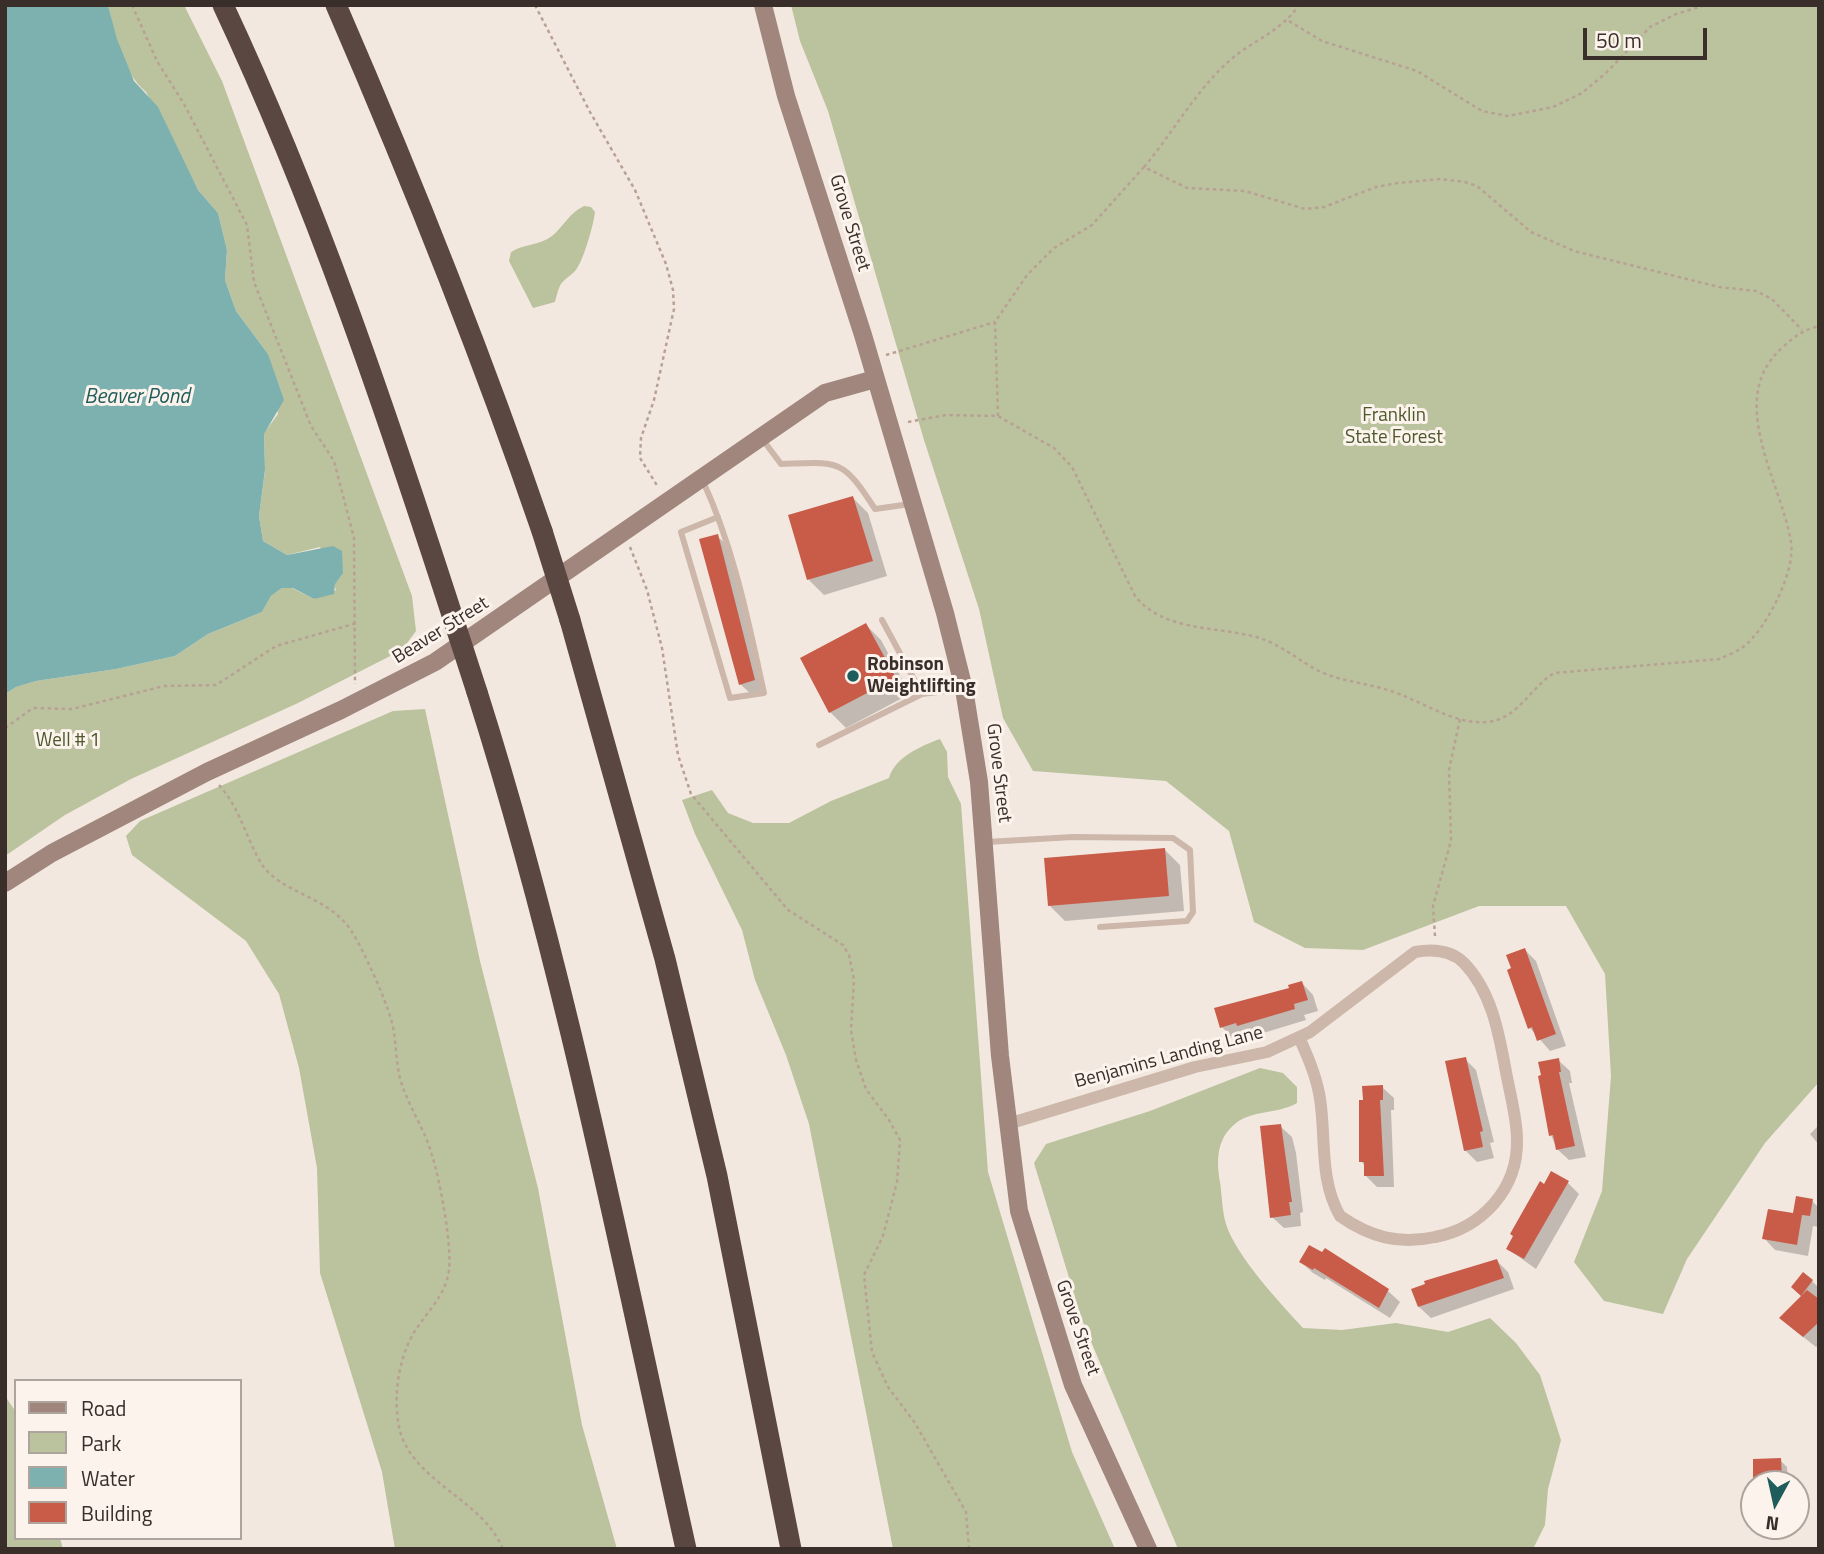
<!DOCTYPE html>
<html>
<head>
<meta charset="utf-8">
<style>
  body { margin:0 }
  #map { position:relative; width:1824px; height:1554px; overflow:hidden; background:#f3e8df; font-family:"Titillium Web",sans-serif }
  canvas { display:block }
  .frame { position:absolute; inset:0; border:7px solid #3a2e2a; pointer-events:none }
  .legend { position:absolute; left:14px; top:1379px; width:228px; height:161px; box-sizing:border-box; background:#fbf3ec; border:2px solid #aea49e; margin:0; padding:9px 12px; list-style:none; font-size:21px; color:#3a2e2a }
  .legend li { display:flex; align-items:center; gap:14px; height:35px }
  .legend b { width:35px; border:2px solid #aea49e }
  .north { position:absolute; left:1740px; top:1470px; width:70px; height:70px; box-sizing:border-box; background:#fbf3ec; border:2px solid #aea49e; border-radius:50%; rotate:188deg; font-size:19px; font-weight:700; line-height:28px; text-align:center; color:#3a2e2a }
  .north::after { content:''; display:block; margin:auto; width:24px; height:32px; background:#1e5d5b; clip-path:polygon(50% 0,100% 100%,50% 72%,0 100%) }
  .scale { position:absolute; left:1583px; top:28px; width:124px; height:32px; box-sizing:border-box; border:4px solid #3a2e2a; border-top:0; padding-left:9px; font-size:21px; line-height:24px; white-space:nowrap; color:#3a2e2a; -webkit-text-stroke:5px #fbf3ec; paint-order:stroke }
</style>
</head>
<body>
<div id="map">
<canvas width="1824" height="1554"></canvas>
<div class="frame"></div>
<ul class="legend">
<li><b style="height:9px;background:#a0867c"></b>Road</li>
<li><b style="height:19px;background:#bac39e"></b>Park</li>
<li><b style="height:19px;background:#7db1af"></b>Water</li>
<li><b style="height:19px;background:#c85c49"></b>Building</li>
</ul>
<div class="north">N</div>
<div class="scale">50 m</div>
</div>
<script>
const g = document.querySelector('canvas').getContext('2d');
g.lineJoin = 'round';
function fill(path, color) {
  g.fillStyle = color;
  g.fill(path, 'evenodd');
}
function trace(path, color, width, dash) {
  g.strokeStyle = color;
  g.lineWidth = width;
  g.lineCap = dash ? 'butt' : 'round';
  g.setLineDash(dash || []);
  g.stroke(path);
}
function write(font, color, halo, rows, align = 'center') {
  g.font = font + ' "Titillium Web",sans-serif';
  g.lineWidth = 6;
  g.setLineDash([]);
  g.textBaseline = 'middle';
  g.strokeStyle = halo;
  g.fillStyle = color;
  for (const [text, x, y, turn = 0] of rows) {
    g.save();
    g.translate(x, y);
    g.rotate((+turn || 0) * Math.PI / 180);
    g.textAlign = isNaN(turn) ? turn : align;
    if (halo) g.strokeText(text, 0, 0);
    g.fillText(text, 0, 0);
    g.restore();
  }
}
fill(new Path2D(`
  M108,5H184L222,81L412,596L416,631L402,650L298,703L131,779L65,815L5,856V694L16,687L36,681L116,669L175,656L208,634L262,612L271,596L282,588H292L314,599L336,590L320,547L287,555L263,541L259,516L265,471L264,433L278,414L268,354L236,311L225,280L227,250L218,213L198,190L146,92C122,72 116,35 108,5Z
  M791,5H1819V1082L1765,1143L1687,1259L1663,1314L1604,1301L1574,1262L1602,1191L1611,1076L1605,974L1566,906H1479L1363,950L1305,948L1254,922L1229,831L1166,781L1033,771L1003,718L979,609L924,440L828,111L800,41Z
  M584,206L591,207L595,212C594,223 583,263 575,271C560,285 561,279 555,302L533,308L509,261L511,252C523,244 539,246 552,236C564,226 569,213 584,206Z
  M425,709L480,961L538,1188L582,1425L617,1549H395L382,1472L320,1273L317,1168L299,1068L279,994L246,941L132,855L126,836L140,821L393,711Z
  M940,739L947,752L948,777L961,804L988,1172L1072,1452L1115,1549H893L809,1124L786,1055L755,980L742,930L695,834L682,800L712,790L728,813L753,823H789L831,801L889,778C895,757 921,746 940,739Z
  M1260,1068L1283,1073L1297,1087V1103C1278,1114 1253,1110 1236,1123C1217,1138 1216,1159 1220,1182C1222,1195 1222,1211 1226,1224C1236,1256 1280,1303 1303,1328L1342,1330L1396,1323L1448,1332L1490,1318L1516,1343L1540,1375L1561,1440L1548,1489L1545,1525L1533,1549H1178L1082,1320L1034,1163L1046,1144L1150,1111Z
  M5,1396L16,1412V1538H60L63,1549H5Z`), '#bac39e');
fill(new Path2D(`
  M5,5H108L117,39L134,81L158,107L198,190L218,213L227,250L225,280L236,311L268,354L284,400L264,434L265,470L259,516L263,541L287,555L333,546L342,551L343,573L335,584L334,594L314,599L293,588H282L271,596L262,612L208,634L175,656L116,669L36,681L16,687L5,694Z`), '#7db1af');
fill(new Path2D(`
  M853,498L868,513L887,576L824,595L809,580Z
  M717,536L729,547L766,691L752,695L740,684Z
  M866,625L881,640L910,694L846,728L830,712L802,658Z
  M1165,850L1180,865L1184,911L1065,921L1049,905Z
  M1525,950L1536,961L1566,1046L1550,1051L1530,1028Z
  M1302,983L1313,995L1318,1011L1304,1015L1306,1020L1250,1037L1248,1034L1233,1039L1222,1027Z
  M1465,1059L1476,1070L1494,1142L1490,1143L1494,1158L1477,1162L1465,1150Z
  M1558,1060L1570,1071L1572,1083H1569L1586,1157L1569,1160L1557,1149L1551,1135Z
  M1382,1087L1394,1098V1110H1391L1394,1187H1377L1365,1175V1166L1361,1161Z
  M1819,1125V1145L1810,1134Z
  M1280,1126L1292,1137L1296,1153L1303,1212L1300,1213L1301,1226L1284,1228L1272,1217Z
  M1568,1183L1579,1194L1536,1269L1508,1249L1545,1186Z
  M1812,1201L1819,1208V1227L1813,1226L1808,1256L1775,1250L1764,1238Z
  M1325,1251L1377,1281L1400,1302L1390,1318L1326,1278L1325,1280L1313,1273L1301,1262L1323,1255Z
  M1497,1261L1508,1272L1514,1289L1431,1318L1419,1307L1426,1282Z
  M1812,1281L1819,1288V1344L1816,1347L1793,1329L1803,1297L1793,1287Z
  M1780,1460L1787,1467L1788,1483L1761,1484L1755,1478Z`), '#0003');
fill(new Path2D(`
  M853,496L873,561L807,580L788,515Z
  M718,534L755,680L739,685L699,539Z
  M866,623L896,678L829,713L800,658Z
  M1165,848L1169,896L1048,906L1044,858Z
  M1525,948L1556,1034L1537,1041L1532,1027L1528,1029L1507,970L1511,968L1506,955Z
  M1302,981L1308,1000L1294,1004L1295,1009L1237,1026L1236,1023L1220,1028L1214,1008L1289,988L1288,985Z
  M1466,1057L1483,1131L1480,1132L1483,1147L1464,1151L1445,1061Z
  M1559,1058L1561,1072H1559L1575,1146L1556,1150L1553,1135L1549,1136L1538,1076L1541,1075L1538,1062Z
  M1383,1085V1100H1380L1384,1176H1364V1162H1359V1100H1363L1362,1086Z
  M1281,1124L1292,1202H1289L1291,1215L1270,1218L1260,1126Z
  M1551,1171L1569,1181L1524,1259L1506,1249L1513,1236L1510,1234L1540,1181L1544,1184Z
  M1796,1196L1813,1199L1810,1216L1802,1215L1797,1245L1762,1239L1768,1209L1793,1213Z
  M1309,1245L1322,1252L1325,1248L1389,1289L1379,1308L1314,1268L1313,1270L1299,1262Z
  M1497,1259L1504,1278L1418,1307L1411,1289L1425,1284L1424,1281Z
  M1803,1272L1813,1280L1801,1296L1791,1287Z
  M1807,1290L1819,1299V1322L1803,1337L1779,1318Z
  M1781,1458L1782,1477L1753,1478V1459Z`), '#c85c49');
trace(new Path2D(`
  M132,5L157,61L184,104L247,225L254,282L311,426L334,461L354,538L355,684
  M535,5L590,112L635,190L666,264L673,290L674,309L654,400L641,438L640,458L658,487
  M1289,21L1322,41L1417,71L1482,111L1508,116L1553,107L1582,93L1606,73L1650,27L1676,14L1706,5
  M1144,167C1172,134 1195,92 1228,62C1251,41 1281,32 1299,5
  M886,355L995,322
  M998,416L995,322L1027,275L1054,248L1092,225L1144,167L1187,188L1245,191L1305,209L1324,207L1376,187L1398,183L1440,179L1465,182L1477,186L1531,232L1574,251L1719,287L1756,291L1772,299L1802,330
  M908,422L946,415L998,416L1054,448L1072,467L1135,596C1161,629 1210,627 1248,635C1278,641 1294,658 1319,671C1342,682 1367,683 1391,691C1422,701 1454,725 1487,722C1518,719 1530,688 1554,673L1720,659C1727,655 1737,652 1743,647C1766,630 1796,571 1791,542C1781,481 1724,398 1783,347C1795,336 1803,330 1819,326
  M630,547L647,590L662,648L678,755L691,794L788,910L843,945L849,955L854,980L851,1030L856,1060L866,1089L889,1120L900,1140L897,1182L883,1236L864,1275L872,1352L888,1387L915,1423L966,1512L969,1549
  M5,728L33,708L72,709L164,686L216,685L276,646L357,623
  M219,785C241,810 245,836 261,863C279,893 330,896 352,932C364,951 385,998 391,1019C397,1040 395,1062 401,1082C409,1107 425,1130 432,1155C440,1181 452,1244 449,1270C446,1297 423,1315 411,1338C397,1365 393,1402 400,1431C414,1482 483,1500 503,1549
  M1435,936L1433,906L1451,841L1449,770L1460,719`), '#b8a194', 2.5, [3.5, 3.5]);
trace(new Path2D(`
  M763,440L781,464C840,462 842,458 875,509L910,504
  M702,479C734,548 748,620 764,693L730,698L681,532L718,517
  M882,620L922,694
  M819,745L922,694L962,689
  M987,842L1073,837L1173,838L1190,850L1193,912L1187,921L1100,927`), '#ccb7aa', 6);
trace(new Path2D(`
  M1008,1124L1195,1067L1267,1052L1310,1032L1415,952C1432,949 1451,950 1464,963C1492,992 1499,1034 1506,1072C1510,1094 1517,1118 1517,1140C1518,1189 1482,1228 1435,1237C1399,1245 1370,1237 1340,1216C1318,1178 1327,1134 1319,1093C1315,1073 1307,1055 1299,1037`), '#ccb7aa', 12);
trace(new Path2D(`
  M763,5L786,96L863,335L945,613L964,689L979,782L1000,1056L1019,1211L1073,1385L1148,1549
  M5,883L52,853L207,772L341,710L435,662L825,393L875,379`), '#a0867c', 18);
trace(new Path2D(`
  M223,5C316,203 386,411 453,618
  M336,5C411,178 481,353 542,531
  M570,620L665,959L717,1176L791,1549
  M477,692C566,972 622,1262 686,1549`), '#5b4741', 21);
trace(new Path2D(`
  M542,531L570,620
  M453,618L477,692`), '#5b4741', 21);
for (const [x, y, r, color] of [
  [853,676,7,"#1e5d5b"]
]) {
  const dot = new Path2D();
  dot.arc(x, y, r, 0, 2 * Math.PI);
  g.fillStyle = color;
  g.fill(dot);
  trace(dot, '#fbf3ec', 2.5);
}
write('19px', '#3a2e2a', '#fbf3ec', [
  ["Grove Street",849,223,73],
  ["Beaver Street",441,631,-32],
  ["Grove Street",998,773,83],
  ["Benjamins Landing Lane",1169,1058,-15],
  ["Grove Street",1077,1328,71]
]);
write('19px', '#4d592d', '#fbf3ec', [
  ["Franklin",1394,416],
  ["State Forest",1394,438],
  ["Well # 1",68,741]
]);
write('bold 19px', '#3a2e2a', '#fbf3ec', [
  ["Robinson",867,665],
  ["Weightlifting",867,687]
], 'left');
write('italic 21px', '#1e5d5b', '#fbf3ec', [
  ["Beaver Pond",137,398]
]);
</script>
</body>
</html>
